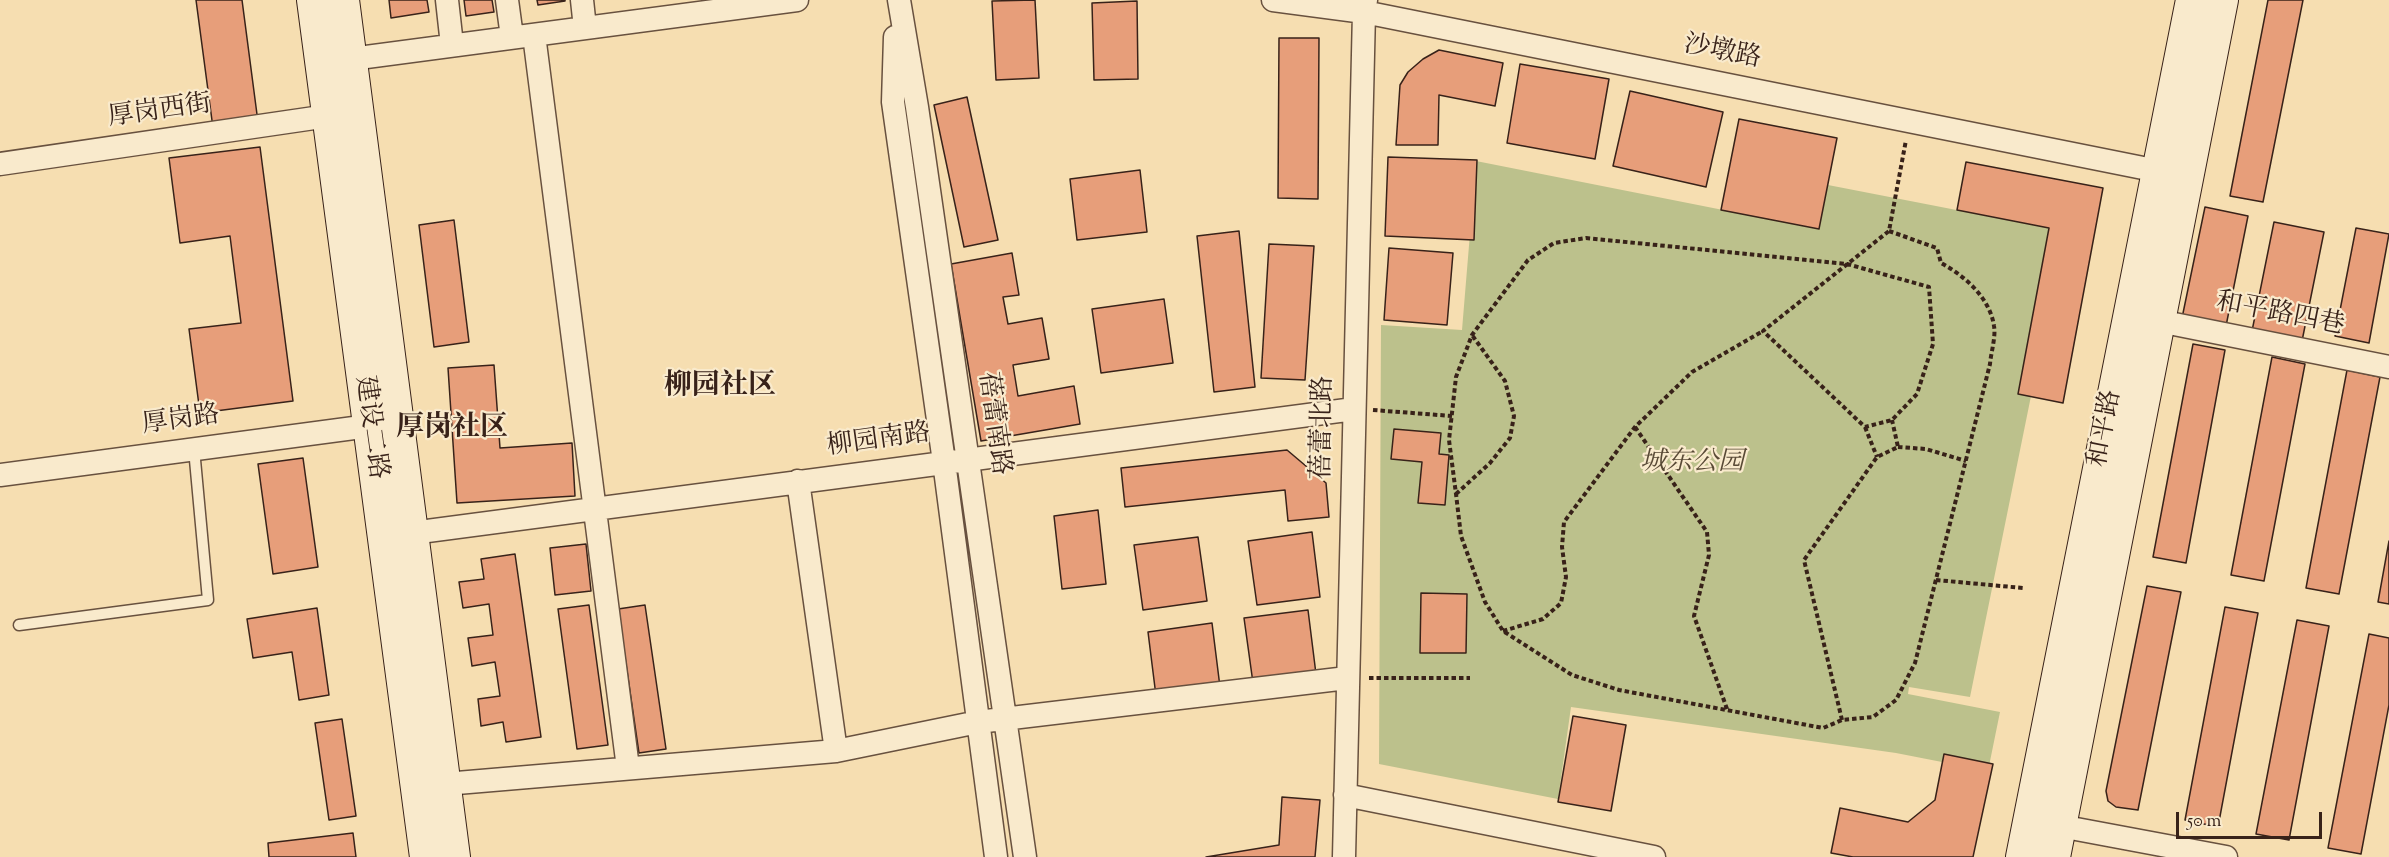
<!DOCTYPE html>
<html>
<head>
<meta charset="utf-8">
<style>
  body { margin:0 }
  #map { position:relative; width:2389px; height:857px; overflow:hidden; background:#f6deb1; font-family:"Sorts Mill Goudy",serif }
  canvas { display:block }
  .scale { position:absolute; left:2176px; top:812px; width:146px; height:27px; box-sizing:border-box; border:3px solid #382219; border-top:0; padding-left:8px; font-size:18px; line-height:21px; white-space:nowrap; color:#382219; -webkit-text-stroke:4px #f9eacc; paint-order:stroke }
</style>
</head>
<body>
<div id="map">
<canvas width="2389" height="857"></canvas>
<div class="scale">50 m</div>
</div>
<script>
const g = document.querySelector('canvas').getContext('2d');
g.lineJoin = 'round';
function fill(path, color) {
  g.fillStyle = color;
  g.fill(path, 'evenodd');
}
function trace(path, color, width, dash) {
  g.strokeStyle = color;
  g.lineWidth = width;
  g.lineCap = dash ? 'butt' : 'round';
  g.setLineDash(dash || []);
  g.stroke(path);
}
function write(font, color, halo, rows, align = 'center') {
  g.font = font + ' "Sorts Mill Goudy","Noto Serif SC",serif';
  g.lineWidth = 4.5;
  g.setLineDash([]);
  g.textBaseline = 'middle';
  g.strokeStyle = halo;
  g.fillStyle = color;
  for (const [text, x, y, turn = 0] of rows) {
    g.save();
    g.translate(x, y);
    g.rotate((+turn || 0) * Math.PI / 180);
    g.textAlign = isNaN(turn) ? turn : align;
    if (halo) g.strokeText(text, 0, 0);
    g.fillText(text, 0, 0);
    g.restore();
  }
}
fill(new Path2D(`
  M1476,161L1819,229L1828,185L2049,228L2018,394L2031,396L1970,697L1909,687L1908,694L2000,712L1988,771L1896,753L1571,707L1558,799L1379,764L1381,325L1462,330Z`), '#bcc18c');
const building = new Path2D(`
  M196,0H242L258,122L213,128Z
  M389,0H427L429,12L391,18Z
  M464,0H492L494,12L466,16Z
  M537,0H565V1L538,5Z
  M1035,0L1039,78L996,80L992,1Z
  M2268,0H2303L2263,202L2230,196Z
  M1137,1L1138,79L1094,80L1092,3Z
  M1279,38H1319L1318,199L1278,198Z
  M1439,50L1503,63L1495,106L1439,95L1438,145H1396L1400,85L1408,72L1423,59Z
  M1520,64L1609,79L1595,159L1507,143Z
  M1630,91L1723,112L1706,187L1613,166Z
  M967,97L998,240L964,247L934,105Z
  M1739,119L1837,138L1819,229L1721,210Z
  M260,147L293,401L200,413L189,329L241,323L230,236L180,243L169,158Z
  M1388,157L1477,160L1474,240L1385,236Z
  M1966,162L2103,188L2063,403L2018,394L2049,228L1957,210Z
  M1140,170L1147,232L1077,240L1070,179Z
  M2205,207L2248,216L2226,326L2182,318Z
  M454,220L469,342L434,347L419,225Z
  M2274,222L2324,232L2302,341L2252,331Z
  M2356,228L2389,234L2369,343L2335,336Z
  M1239,231L1255,387L1214,392L1197,236Z
  M1269,244L1314,246L1305,380L1261,378Z
  M1389,248L1453,253L1447,325L1384,320Z
  M1012,253L1019,295L1003,297L1008,324L1042,318L1049,359L1013,365L1018,396L1074,386L1080,424L981,441L951,264Z
  M1164,299L1173,363L1101,373L1092,309Z
  M2193,344L2225,350L2186,563L2153,557Z
  M2272,357L2305,364L2264,581L2231,575Z
  M494,365L500,448L572,443L575,496L457,503L448,368Z
  M2347,370L2380,377L2339,594L2306,588Z
  M1394,429L1441,433L1439,454L1449,455L1445,505L1418,503L1422,462L1391,459Z
  M1287,450L1326,483L1329,517L1288,521L1285,490L1125,507L1121,468Z
  M303,458L318,567L273,574L258,464Z
  M1098,510L1106,584L1062,589L1054,516Z
  M1312,532L1320,597L1257,605L1248,541Z
  M1198,537L1207,601L1143,610L1134,545Z
  M2389,541V604L2378,602Z
  M586,544L591,591L555,595L550,548Z
  M515,554L541,737L506,742L503,722L481,726L478,699L500,696L495,662L472,666L468,638L493,635L489,604L463,608L459,582L484,579L481,559Z
  M2147,586L2181,592L2138,810L2116,807L2108,801L2106,791Z
  M1421,593L1467,594L1466,653H1420Z
  M589,605L608,745L577,749L558,609Z
  M645,605L666,749L639,753L618,609Z
  M2225,607L2258,613L2218,827L2185,820Z
  M317,608L329,695L299,700L292,652L253,658L247,619Z
  M1308,610L1316,674L1253,683L1244,618Z
  M2297,620L2329,626L2289,840L2256,834Z
  M1212,623L1220,687L1156,696L1148,632Z
  M2369,634L2389,638V705L2361,854L2328,848Z
  M1573,716L1626,725L1611,811L1558,802Z
  M342,719L356,816L329,820L315,723Z
  M1944,754L1993,764L1973,857H1853L1831,853L1840,808L1908,822L1935,800Z
  M1282,797L1320,800L1315,857H1206L1279,845Z
  M353,833L356,857H269L268,843Z`);
fill(building, '#e79e7a');
trace(building, '#382219', 1.5);
const lane = new Path2D(`
  M19,625L208,600L194,449`);
const street = new Path2D(`
  M447,0L452,45
  M507,0L512,37
  M582,0L585,28
  M899,0L917,107L1025,857
  M1273,0L1364,12L2158,171
  M534,35L628,768
  M895,37L893,102L944,462L996,857
  M351,59L797,0
  M0,164L328,116
  M2159,321L2389,367
  M0,475L369,426
  M798,481L836,751
  M412,533L1354,409
  M445,784L836,751L978,722L1347,678
  M1345,795L1654,857
  M2060,826L2226,857
  M1344,857L1364,12L1366,0`);
const secondary = new Path2D(`
  M313,0L426,857
  M343,0L454,857
  M2022,857L2192,0
  M2054,857L2222,0`);
trace(lane, '#68513f', 13);
trace(street, '#68513f', 25);
trace(secondary, '#382219', 34);
trace(new Path2D(`
  M1889,231L1937,248L1941,263C1965,276 1990,298 1994,326C1996,337 1991,352 1990,364L1915,663L1896,700L1873,717L1842,720L1823,728L1619,690L1572,675L1503,631L1485,602L1461,536L1456,494L1449,440L1456,377L1472,335L1528,260L1554,243L1586,238L1847,264L1929,287L1933,344L1917,394L1892,420L1865,427L1763,331L1889,231L1906,140
  M1373,410L1452,416
  M1635,427L1707,532L1709,555L1694,616L1727,709
  M1865,427L1877,457
  M1898,447L1926,449L1966,461
  M1456,494L1490,463L1510,438L1514,416L1505,381L1472,335
  M1936,580L2023,588
  M1503,631L1543,619L1561,603L1566,577L1562,547L1564,522L1635,427L1692,372L1763,331
  M1369,678H1470
  M1842,720L1804,560L1877,457L1898,447L1892,420`), '#382219', 4, [4.5, 3]);
trace(lane, '#f9eacc', 10);
trace(street, '#f9eacc', 22);
trace(secondary, '#f9eacc', 32);
write('26px', '#382219', '#f9eacc', [
  ["沙墩路",1722,54,11],
  ["厚岗西街",160,113,-8],
  ["和平路四巷",2280,316,11],
  ["厚岗路",181,422,-8],
  ["蓓蕾南路",992,424,82],
  ["建设二路",369,428,82],
  ["蓓蕾北路",1325,428,-89],
  ["和平路",2107,429,-79],
  ["柳园南路",879,442,-8]
]);
write('italic 26px', '#594a36', '#f9eacc', [
  ["城东公园",1692,465]
]);
write('bold 28px', '#382219', '#f9eacc', [
  ["柳园社区",720,388],
  ["厚岗社区",452,430]
]);
</script>
</body>
</html>
